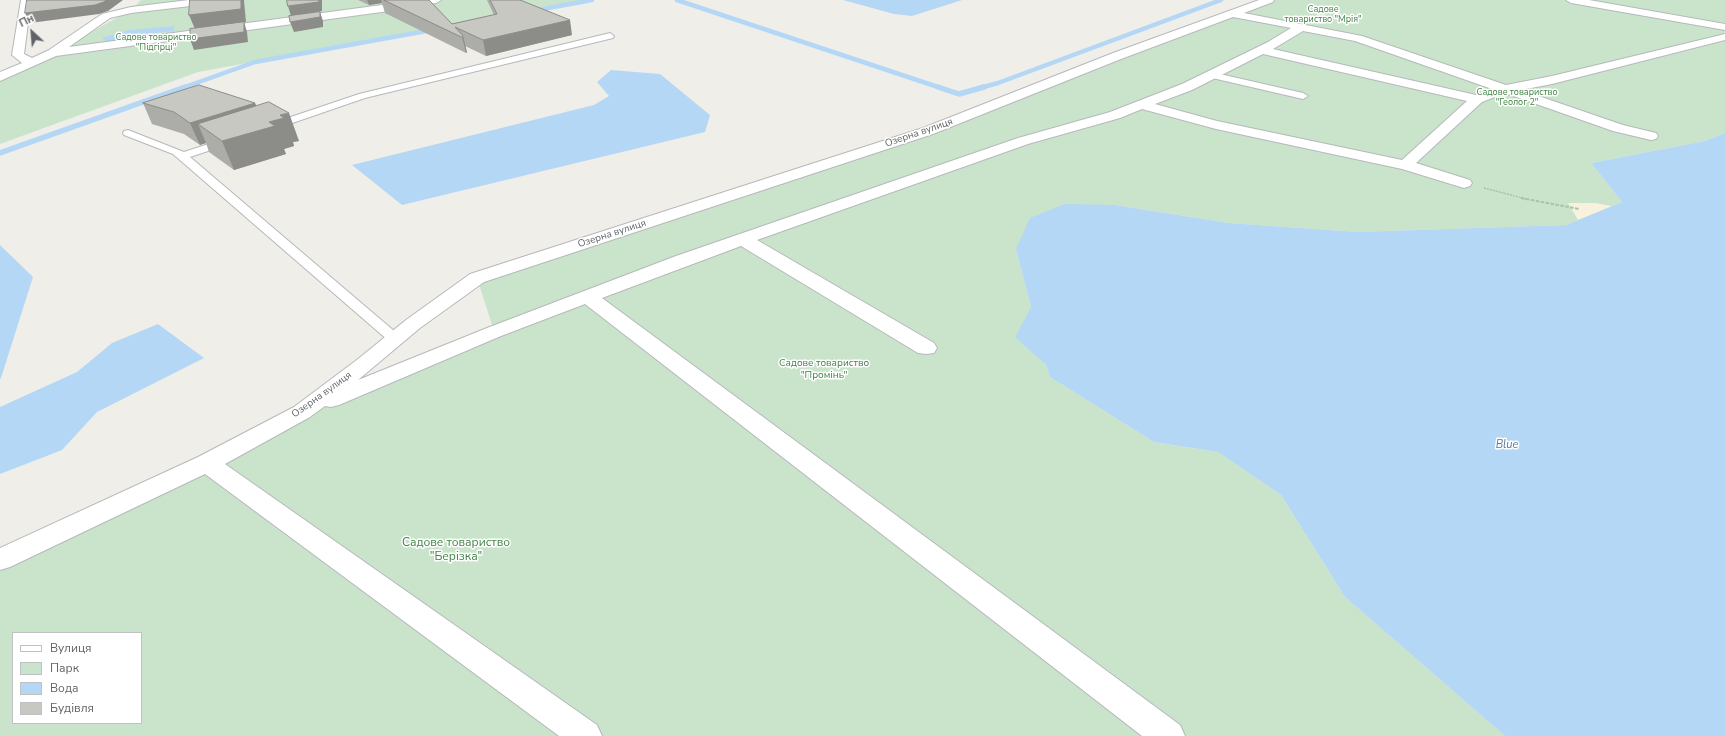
<!DOCTYPE html>
<html>
<head>
<meta charset="utf-8">
<style>
  body { margin:0 }
  #map { position:relative; width:1725px; height:736px; overflow:hidden; background:#f0eee9; font-family:"Nunito Sans",sans-serif }
  canvas { display:block }
  .legend { position:absolute; left:12px; top:632px; width:130px; height:92px; box-sizing:border-box; background:#fff; border:1px solid #bfc1c2; margin:0; padding:5px 7px; list-style:none; font-size:12px; color:#606367 }
  .legend li { display:flex; align-items:center; gap:8px; height:20px }
  .legend b { width:20px; border:1px solid #bfc1c2 }
  .north { position:absolute; left:12px; top:12px; width:40px; height:40px; -webkit-text-stroke:3px #fff; paint-order:stroke; rotate:334deg; font-size:11px; font-weight:700; line-height:16px; text-align:center; color:#606367 }
  .north::after { content:''; display:block; margin:auto; width:14px; height:18px; background:#606367; clip-path:polygon(50% 0,100% 100%,50% 72%,0 100%) }
</style>
</head>
<body>
<div id="map">
<canvas width="1725" height="736"></canvas>
<ul class="legend">
<li><b style="height:5px;background:#fff"></b>Вулиця</li>
<li><b style="height:11px;background:#c9e4ca"></b>Парк</li>
<li><b style="height:11px;background:#b4d7f5"></b>Вода</li>
<li><b style="height:11px;background:#c8c8c3"></b>Будівля</li>
</ul>
<div class="north">Пн</div>
</div>
<script>
const g = document.querySelector('canvas').getContext('2d');
g.lineJoin = 'round';
function fill(path, color) {
  g.fillStyle = color;
  g.fill(path, 'evenodd');
}
function trace(path, color, width, dash) {
  g.strokeStyle = color;
  g.lineWidth = width;
  g.lineCap = dash ? 'butt' : 'round';
  g.setLineDash(dash || []);
  g.stroke(path);
}
function write(font, color, halo, rows, align = 'center') {
  g.font = font + ' "Nunito Sans",sans-serif';
  g.lineWidth = 3;
  g.setLineDash([]);
  g.textBaseline = 'middle';
  g.strokeStyle = halo;
  g.fillStyle = color;
  for (const [text, x, y, turn = 0] of rows) {
    g.save();
    g.translate(x, y);
    g.rotate((+turn || 0) * Math.PI / 180);
    g.textAlign = isNaN(turn) ? turn : align;
    if (halo) g.strokeText(text, 0, 0);
    g.fillText(text, 0, 0);
    g.restore();
  }
}
fill(new Path2D(`
  M141,0H591L198,72L0,144V76L53,53L131,10Z
  M1269,0H1725V133L1705,141L1591,163L1622,202L1566,225L1357,232L1229,223L1115,205L1016,249L1031,307L1016,337L1046,365L1050,377L1154,442L1218,452L1281,495L1345,597L1505,736H0V560L302,412L494,331L477,278L928,131ZM13,633H141V723H13Z`), '#c9e4ca');
fill(new Path2D(`
  M1568,203H1596L1622,208L1590,225L1578,220Z`), '#f7f1dd');
fill(new Path2D(`
  M843,0H962L912,16L894,14Z
  M174,26V31L145,34L107,42L102,38L130,30Z
  M611,70L660,74L710,115L705,132L402,205L352,165L594,105L609,96L597,82Z
  M1725,133V736H1505L1345,597L1281,495L1218,452L1154,442L1050,377L1046,365L1015,337L1031,307L1016,249L1030,218L1065,204L1115,205L1229,223L1358,232L1566,225L1622,202L1591,163L1705,141Z
  M0,245L33,277L1,378L0,379Z
  M158,324L204,358L97,412L62,450L0,474V407L77,372L112,343Z`), '#b4d7f5');
trace(new Path2D(`
  M677,0L941,88
  M532,11L592,0
  M182,88L255,62L432,30
  M980,88L998,83L1221,0`), '#b4d7f5', 4.5);
trace(new Path2D(`
  M938,87L959,94L984,87
  M0,153L185,87`), '#b4d7f5', 5.5);
const service = new Path2D(`
  M610,33L614,36L613,38L365,98L275,129H267L266,127L267,125L359,94Z
  M1211,72L1303,93L1308,96L1303,99L1208,77L1206,75L1208,73Z
  M128,130L184,152L224,139H232L233,141L232,143L190,157L400,336L403,339L400,342L395,344L390,342L173,154L124,135L123,133L124,131Z`);
const minor = new Path2D(`
  M21,0H31L24,54L32,58L49,50L102,14L131,7L189,0H221L216,3L131,13L110,18L69,47L419,0H441L436,3L404,9L56,56L0,81V72L22,63L12,55Z
  M1259,0H1274L1273,2L1244,13L1362,36L1506,85L1552,76L1725,34V40L1552,84L1521,90L1623,125L1656,133L1658,136L1656,139L1651,140L1613,131L1505,93L1482,102L1416,163L1470,180L1472,183L1470,186L1464,188L1402,169L1216,129L1142,109L1120,118L1028,144L757,240L934,343L937,348L934,353L926,354L918,353L741,246L602,298L1180,725L1185,736H1142L585,304L501,336L339,405L331,407L325,406L310,417L225,464L597,725L602,736H559L205,474L10,567L0,570V548L198,457L294,407L358,359L406,320L470,274L923,128L1113,53ZM1233,17L1291,28L1268,42L1182,84L1110,112L1018,138L676,256L487,328L358,380L420,328L484,282L933,134L1121,59ZM1303,31L1355,41L1492,89L1476,95L1273,49ZM1263,54L1467,101L1402,160L1217,121L1155,104L1192,90Z
  M1566,0H1589L1725,24V30L1571,3Z`);
trace(service, '#b6b8bb', 2);
trace(minor, '#b6b8bb', 2);
trace(new Path2D(`
  M1484,188L1526,199`), '#a3c4ae', 1.5, [2, 1]);
trace(new Path2D(`
  M1521,198L1579,209`), '#a3c4ae', 2, [3.5, 1.5]);
fill(service, '#fff');
fill(minor, '#fff');
fill(new Path2D(`
  M358,0H429L452,24L494,15L487,0H520L572,35L486,56L465,46L467,52L466,53L385,13L382,3L369,5Z
  M143,103H255L256,105L299,141L293,142L294,146L284,149L286,154L234,170L209,152L206,143L200,145L184,134L152,124Z`), '#acaca8');
fill(new Path2D(`
  M106,0H123L108,11L99,14L30,23L25,13Z
  M241,0H244V1L246,22H244L247,32L248,42L194,50L190,39L195,29L189,15Z
  M319,0H322V11L291,16L288,6Z
  M367,0H381L382,3L369,5Z
  M320,12L323,21V27L294,32L290,22Z
  M570,20L572,35L486,56L483,40Z
  M463,36L467,52L466,53L462,37Z
  M255,103L263,124H198L206,143L200,145L190,123Z
  M289,113L299,141L293,142L294,146L284,149L286,154L234,170L222,141L269,122L280,115Z`), '#8c8c88');
const building = new Path2D(`
  M27,0H106L104,2L95,5L25,13Z
  M190,0H241V9L189,15Z
  M287,0H319V2L288,6Z
  M384,0H429L452,24L497,14L490,0H520L570,20L483,40L455,27L463,36L462,37Z
  M320,12V17L290,22L289,16Z
  M244,22V32L190,39V29Z
  M199,85L255,103L190,123L174,112L143,103Z
  M269,102L289,113L280,115L284,118L269,122L275,126L222,141L198,124Z`);
fill(building, '#c8c8c3');
trace(building, '#8c8c88', 1);
write('9px', '#428347', '#fff', [
  ["Садове",1323,10],
  ["товариство \"Мрія\"",1323,20],
  ["Садове товариство",156,38],
  ["\"Підгірці\"",156,48],
  ["Садове товариство",1517,93],
  ["\"Геолог 2\"",1517,103]
]);
write('10px', '#606367', '#fff', [
  ["Озерна вулиця",919,133,-19],
  ["Озерна вулиця",612,234,-18],
  ["Озерна вулиця",322,395,-36]
]);
write('10px', '#428347', '#fff', [
  ["Садове товариство",824,364],
  ["\"Промінь\"",824,376]
]);
write('italic 11px', '#5278a6', '#fff', [
  ["Blue",1507,445]
]);
write('12px', '#428347', '#fff', [
  ["Садове товариство",456,543],
  ["\"Берізка\"",456,557]
]);
</script>
</body>
</html>
